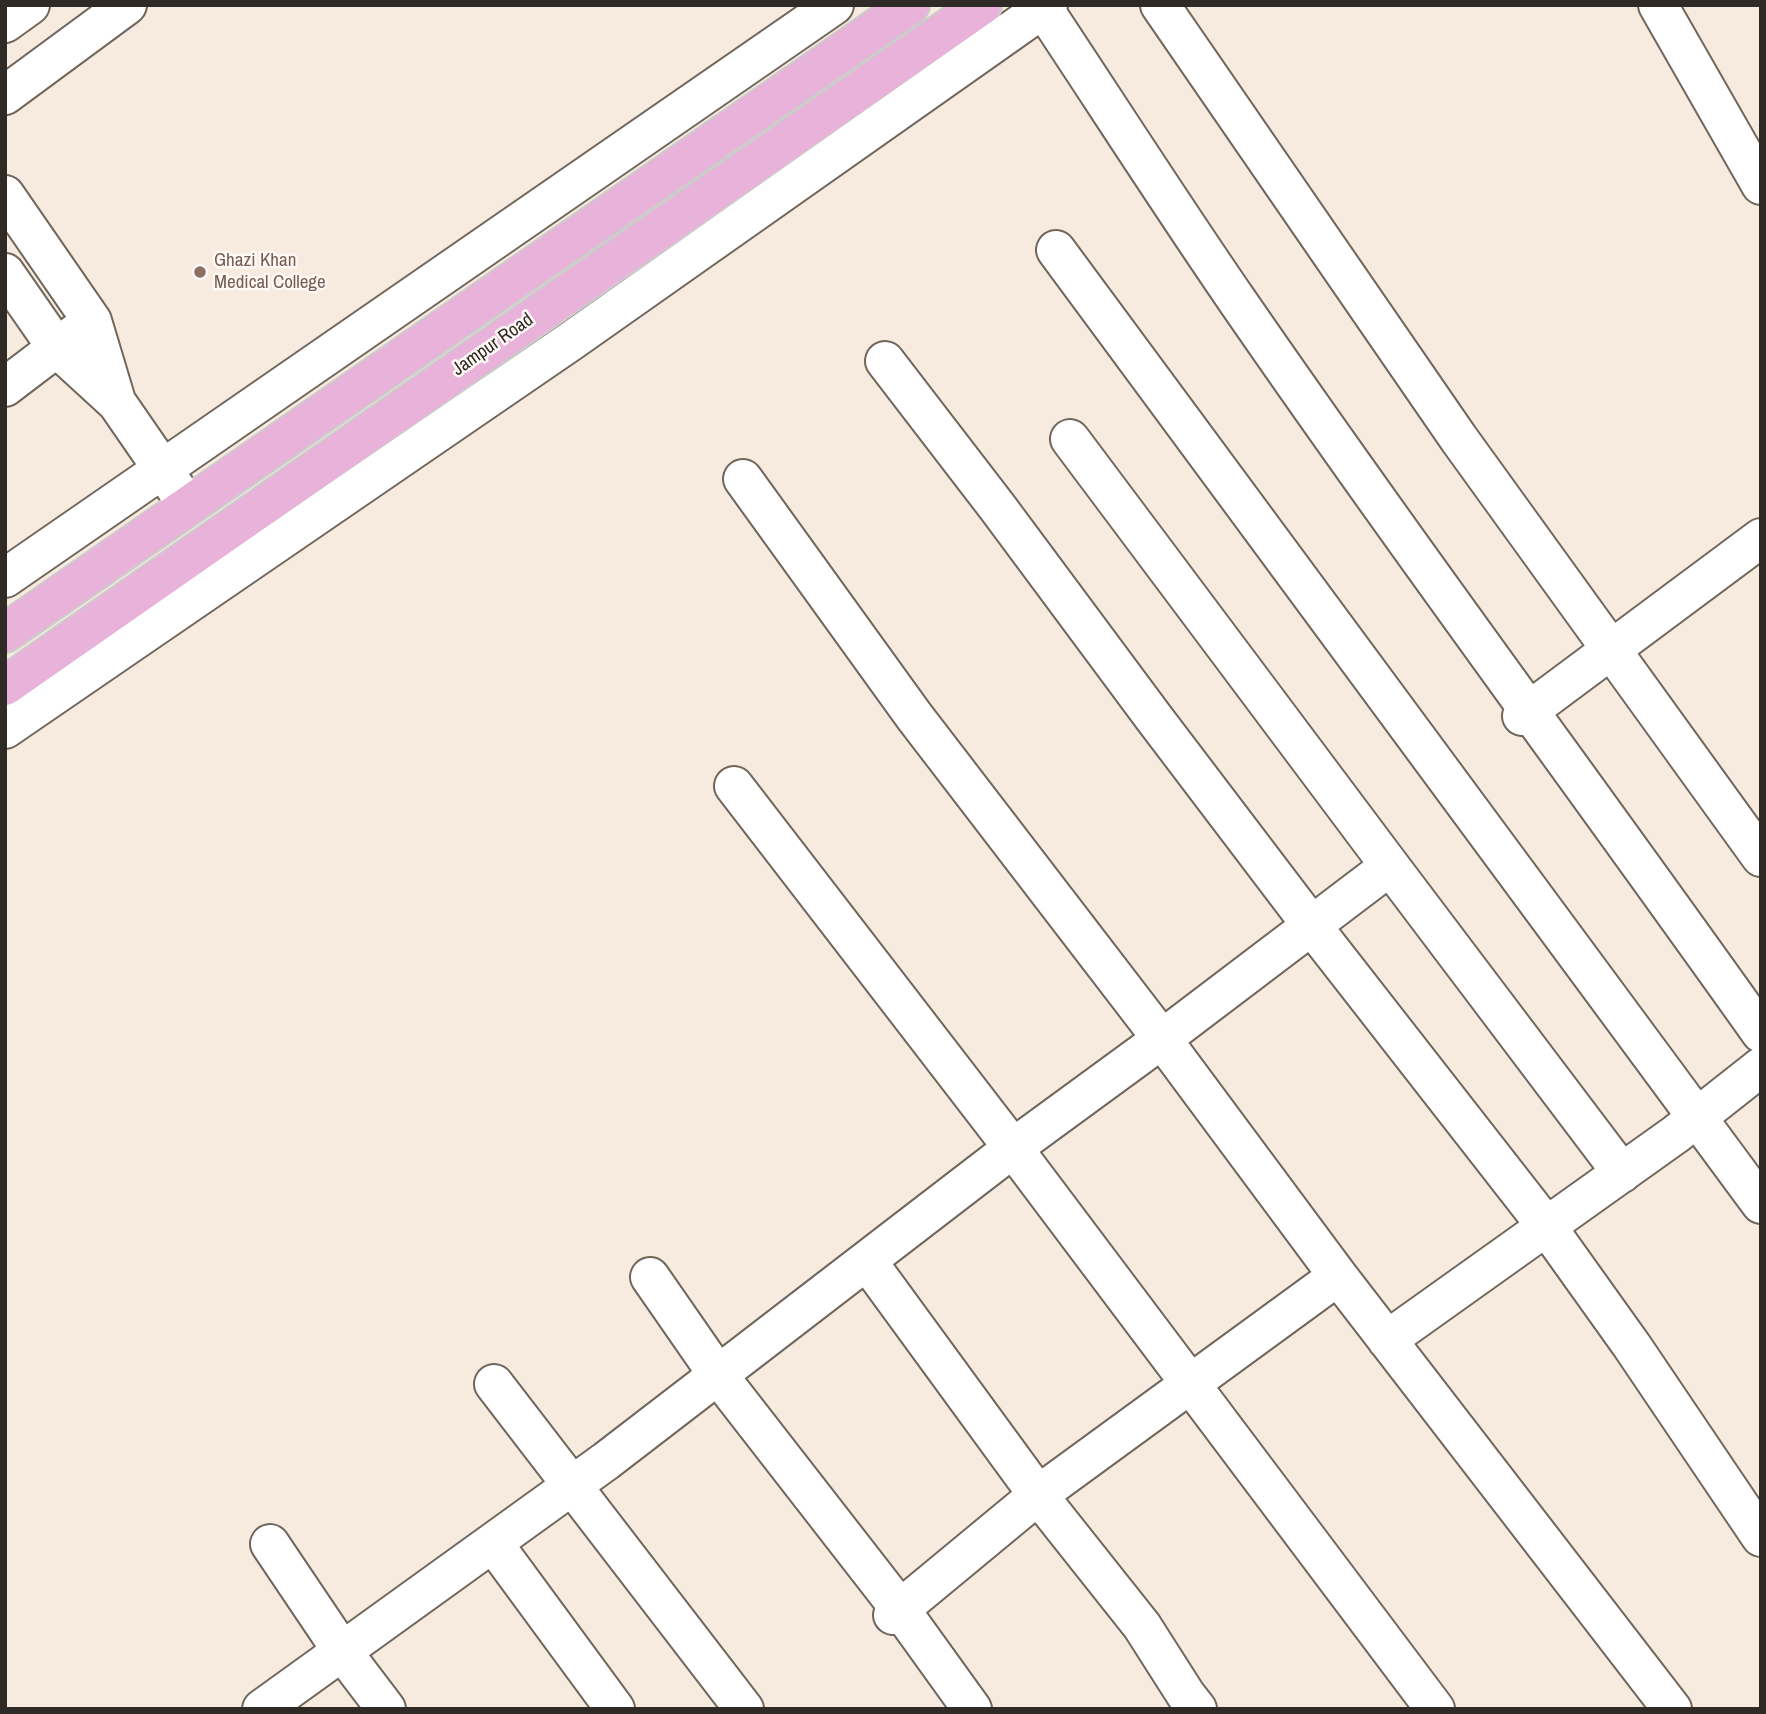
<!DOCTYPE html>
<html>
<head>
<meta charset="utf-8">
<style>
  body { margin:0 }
  #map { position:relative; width:1766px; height:1714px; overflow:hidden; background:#f7eadf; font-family:"Archivo Narrow",sans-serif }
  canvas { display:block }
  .frame { position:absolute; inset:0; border:7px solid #2f2a26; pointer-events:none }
</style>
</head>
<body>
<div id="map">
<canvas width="1766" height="1714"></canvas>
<div class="frame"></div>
</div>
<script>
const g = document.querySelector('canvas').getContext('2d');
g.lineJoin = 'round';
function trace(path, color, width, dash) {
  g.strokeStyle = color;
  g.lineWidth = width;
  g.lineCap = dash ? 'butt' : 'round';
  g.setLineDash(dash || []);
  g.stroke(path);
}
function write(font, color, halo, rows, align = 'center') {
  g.font = font + ' "Archivo Narrow",sans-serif';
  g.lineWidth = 5;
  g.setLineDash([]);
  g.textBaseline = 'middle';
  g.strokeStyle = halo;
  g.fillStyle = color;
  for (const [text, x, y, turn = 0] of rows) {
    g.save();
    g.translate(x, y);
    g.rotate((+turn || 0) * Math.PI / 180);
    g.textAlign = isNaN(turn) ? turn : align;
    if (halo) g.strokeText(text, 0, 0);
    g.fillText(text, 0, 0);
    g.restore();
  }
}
const minor = new Path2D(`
  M1041,5C1106,103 1170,203 1236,299C1407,547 1587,788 1761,1033
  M1160,5L1459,439L1761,857
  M1658,5L1761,185
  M5,23L30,5
  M5,95L127,5
  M5,195L92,321L116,401
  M1056,250L1761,1204
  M5,273L57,348L117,403L177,490
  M885,361L998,508L1154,718L1312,926L1547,1227L1632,1346L1761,1537
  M5,387L76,333
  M1070,439L1390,866L1622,1173
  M743,479L914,716L1162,1039L1338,1276L1672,1709
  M5,578L834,5
  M1522,716L1761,538
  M5,729L571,341L1048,5
  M734,786L1013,1148L1435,1709
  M867,1261L1038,1495L1142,1626L1186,1695L1197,1709
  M650,1277L718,1375L900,1609L972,1709
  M1387,1340L1676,1134L1761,1067
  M494,1384L744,1709
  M493,1543L615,1709
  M270,1544L342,1651L386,1709
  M893,1615L1038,1495L1338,1276
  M262,1709L606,1461L1013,1148L1162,1039L1390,866`);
const major = new Path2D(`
  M5,633L910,5
  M5,686L982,5`);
trace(minor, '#71665c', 42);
trace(major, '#cdcccb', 42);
trace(minor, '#fff', 38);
trace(major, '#e8b2da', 38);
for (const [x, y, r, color] of [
  [200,272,7,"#8d6e63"]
]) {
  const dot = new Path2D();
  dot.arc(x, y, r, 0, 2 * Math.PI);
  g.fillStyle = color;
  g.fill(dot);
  trace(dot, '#fef9f4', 2.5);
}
write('19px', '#785e54', '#fef9f4', [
  ["Ghazi Khan",214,261],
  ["Medical College",214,283]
], 'left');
write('19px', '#2f2a26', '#fef9f4', [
  ["Jampur Road",493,345,-35]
]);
</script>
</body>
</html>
